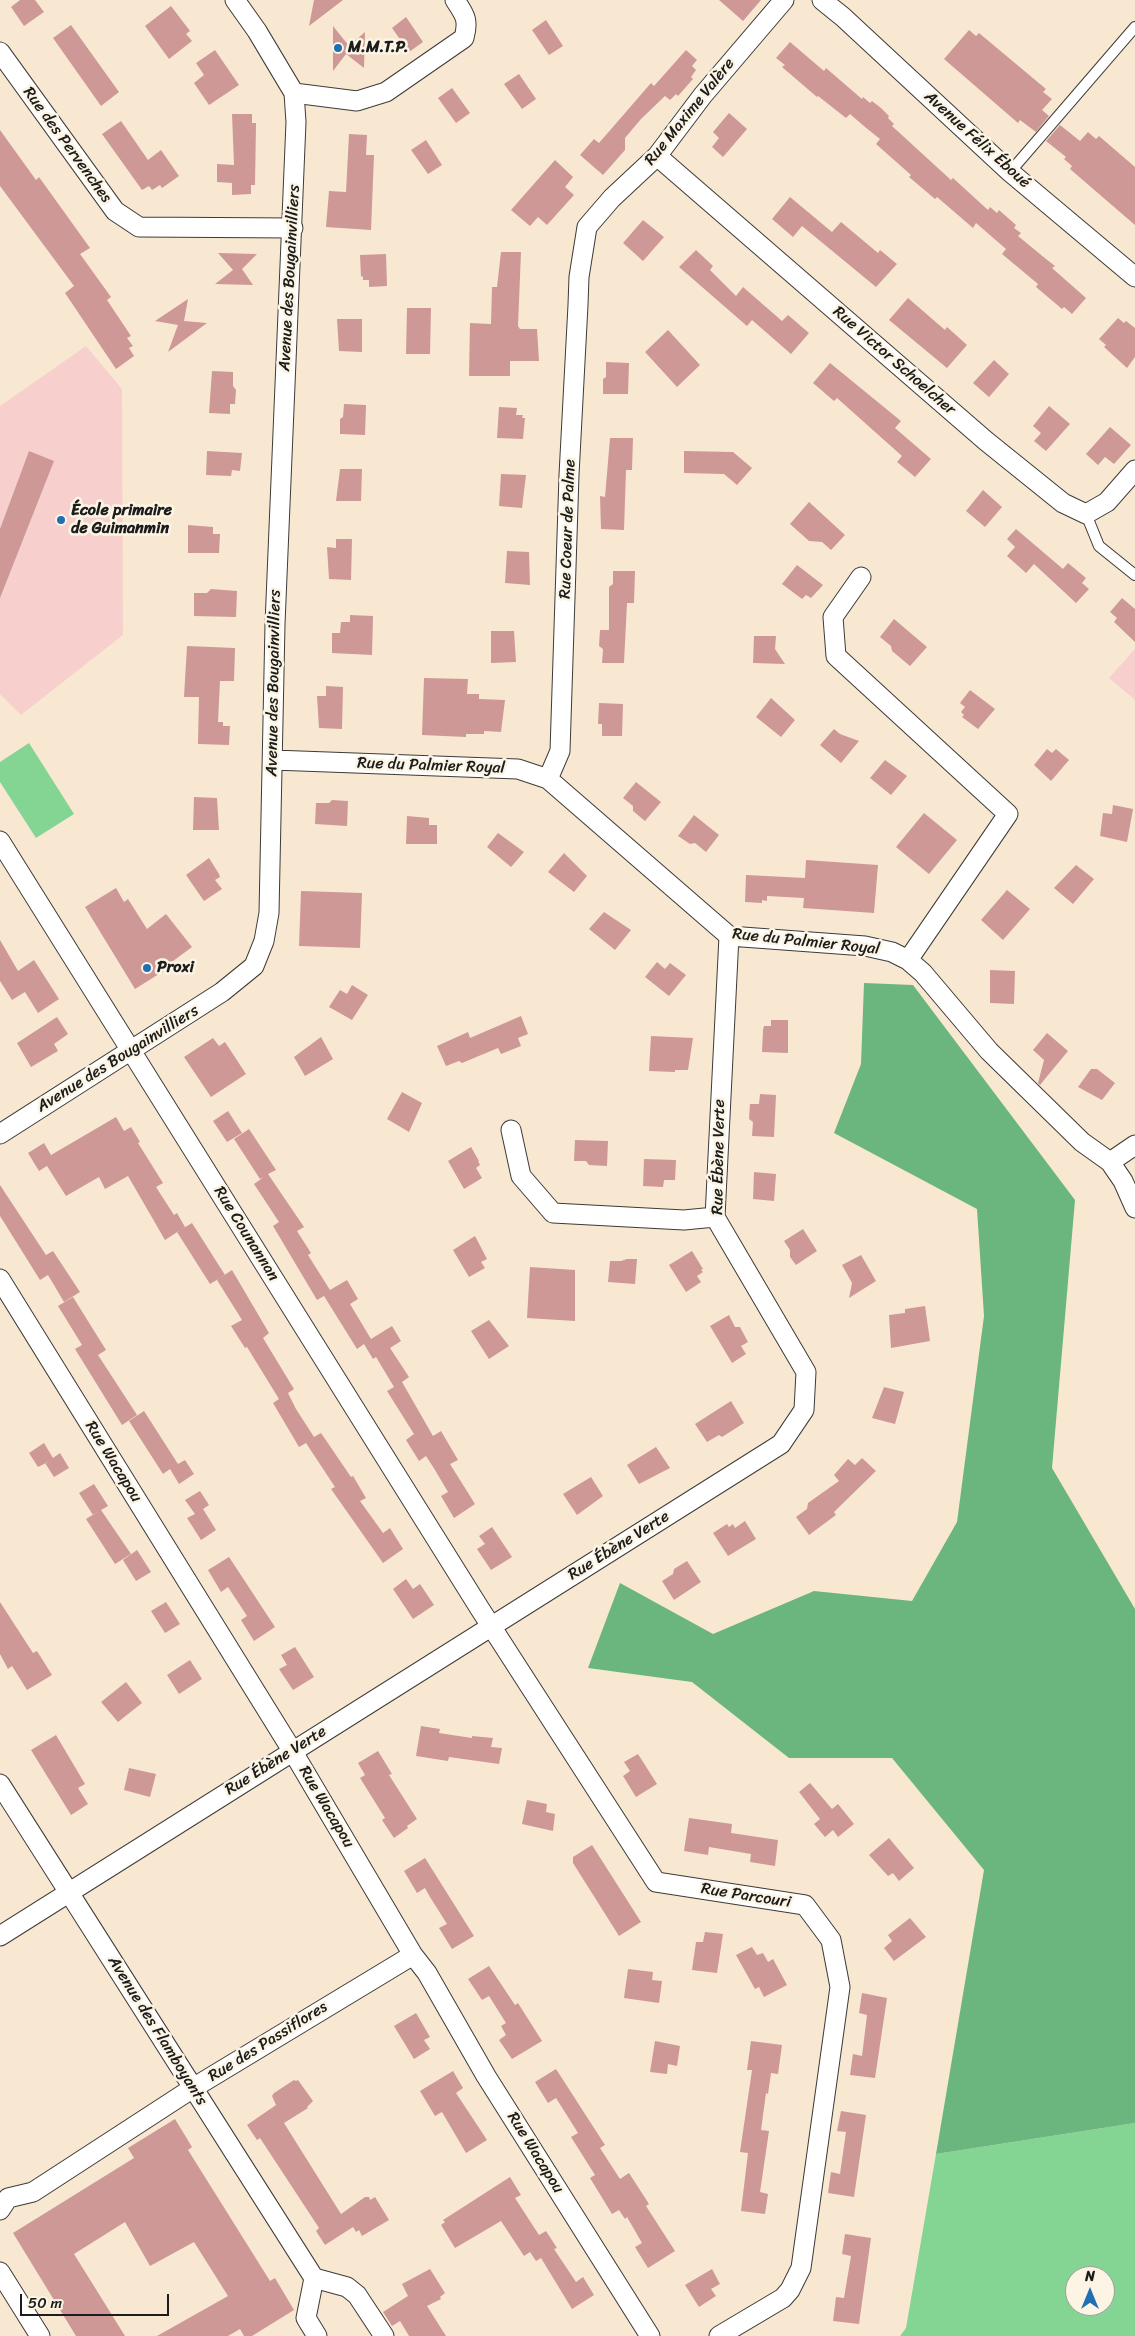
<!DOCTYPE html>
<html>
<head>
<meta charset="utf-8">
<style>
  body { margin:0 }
  #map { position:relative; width:1135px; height:2336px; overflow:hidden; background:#f8e8d2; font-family:Sriracha,sans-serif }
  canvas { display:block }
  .north { position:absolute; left:1065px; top:2266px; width:50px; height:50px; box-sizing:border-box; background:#fcf5e5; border:1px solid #a29e95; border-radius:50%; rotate:0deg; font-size:14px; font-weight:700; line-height:20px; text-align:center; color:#1c1c1c }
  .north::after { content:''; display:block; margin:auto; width:18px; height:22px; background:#1f6fb2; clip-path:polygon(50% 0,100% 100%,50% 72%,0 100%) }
  .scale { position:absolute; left:20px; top:2294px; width:149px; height:22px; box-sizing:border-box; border:2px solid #1c1c1c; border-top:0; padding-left:6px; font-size:15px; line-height:18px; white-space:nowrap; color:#1c1c1c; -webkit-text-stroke:4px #fcf5e5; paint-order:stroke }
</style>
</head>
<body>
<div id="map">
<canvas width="1135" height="2336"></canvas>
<div class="north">N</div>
<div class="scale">50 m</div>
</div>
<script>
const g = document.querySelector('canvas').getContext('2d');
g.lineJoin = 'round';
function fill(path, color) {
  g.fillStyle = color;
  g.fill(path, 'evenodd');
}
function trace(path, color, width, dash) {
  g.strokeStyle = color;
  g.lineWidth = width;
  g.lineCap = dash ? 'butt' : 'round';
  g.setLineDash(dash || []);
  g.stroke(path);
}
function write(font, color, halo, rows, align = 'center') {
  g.font = font + ' Sriracha,sans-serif';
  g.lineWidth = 5;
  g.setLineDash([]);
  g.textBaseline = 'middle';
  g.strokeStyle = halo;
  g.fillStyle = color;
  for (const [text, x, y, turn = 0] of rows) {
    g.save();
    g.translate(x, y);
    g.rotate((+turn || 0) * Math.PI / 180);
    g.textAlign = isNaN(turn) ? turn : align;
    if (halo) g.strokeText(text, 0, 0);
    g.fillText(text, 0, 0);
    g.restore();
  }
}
fill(new Path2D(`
  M86,346L122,389L123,635L21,715L0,694V406Z
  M1135,649V700L1109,678Z`), '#f7d0ce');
fill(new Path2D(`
  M29,743L74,814L36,838L0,782V762Z
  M1135,2123V2336H900L906,2328L936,2154ZM1075,2276H1105V2306H1075Z`), '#84d494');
fill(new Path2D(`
  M864,983L913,985L1075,1200L1052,1468L1135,1609V2123L936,2154L984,1870L892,1758H789L692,1682L588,1668L620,1583L713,1634L814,1591L912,1601L957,1522L984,1316L977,1209L834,1133L861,1064Z`), '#6bb67e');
fill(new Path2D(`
  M20,0H35L44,12L24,26L11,7Z
  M314,0H343L309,26Z
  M719,0H761L743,21Z
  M171,6L190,31L186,34L192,41L169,59L145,26Z
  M406,17L423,42L409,52L392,28Z
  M546,20L563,46L549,55L532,30Z
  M71,25L119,92L101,106L53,38Z
  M333,26L349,46L365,32L364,68L346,54L333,71Z
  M969,30L976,36L979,33L1046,89L1043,92L1052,99L1042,110L1049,116L1036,132L1020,120L1018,123L944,59Z
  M790,42L824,71L826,68L862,99L863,97L870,103L872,101L881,108L889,116L888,118L894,124L892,126L951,180L953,178L988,210L990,207L997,213L999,210L1016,225L1014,228L1021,233L1018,236L1046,259L1055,266L1052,268L1086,298L1072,314L1064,307L1062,309L1036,287L1038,284L1002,254L1006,249L976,223L973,228L937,197L935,199L909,177L911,175L876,144L880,139L865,127L850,114L846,118L818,96L817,97L782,67L785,65L776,58Z
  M215,50L239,85L209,105L194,83L204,75L196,63Z
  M686,50L697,60L692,66L696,70L691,77L693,79L678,96L676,94L670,100L665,96L641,119L625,138V150L603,175L580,155L594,139L599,143L651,83L654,86Z
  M519,74L536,99L522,109L504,84Z
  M452,88L470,113L456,123L438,98Z
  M729,113L747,129L723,157L712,147L719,138L713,132Z
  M232,114H252V123H256L255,185H251V194L232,195V183L217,182V164L234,165Z
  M121,121L148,160L161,150L179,176L162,188L160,185L152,190L149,186L142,190L102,134Z
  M1060,125L1080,141L1088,132L1096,139L1099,136L1135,167V225L1070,169L1072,166L1064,159L1066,157L1046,141Z
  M0,130L36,180L39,177L90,248L80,254L111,297L107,300L131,336L127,338L133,346L129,348L134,356L116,369L65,293L74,286L0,186Z
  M349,134L367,135L366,155H374L371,230L326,227L329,191L346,192Z
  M426,140L442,165L428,174L411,150Z
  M555,160L573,177L565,187L574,195L547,225L538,217L530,226L511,210Z
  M790,197L832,232L841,222L878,253L880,250L897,264L876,287L802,226L793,237L772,219Z
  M643,220L664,237L643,261L623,243Z
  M696,250L713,266L710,270L736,296L743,287L782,321L788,315L809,333L791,354L752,320L747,326L679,267Z
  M501,252H521L518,326L520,329H537L539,361H510V376H469L470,323L491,324L492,287H497Z
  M218,253L257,254L242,269L253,285L215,284L233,270Z
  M386,254L387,286L369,287V280H363V276L361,277L360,255Z
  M908,298L945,330L947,327L967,345L947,368L889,320Z
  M188,299L184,321L207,323L168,352L178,325L155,321Z
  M407,308H431L430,354H406Z
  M1118,318L1124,323L1126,321L1135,328V357L1127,368L1104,347L1106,345L1099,339Z
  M337,319H362V352L339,351Z
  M668,330L700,365L677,387L645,352Z
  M994,360L1009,374L989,397L973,383Z
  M606,362L629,363L628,394H603V379L606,377Z
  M830,363L901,421L895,428L931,459L915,477L897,462L902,456L837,398L834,401L813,383Z
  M212,371L233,372V386L236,390L235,404H230V414L209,413Z
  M344,404L366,405L365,435L340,434V419L343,417Z
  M1049,406L1070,424L1046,451L1034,441L1041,433L1033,426Z
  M499,407L517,408L516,415H523L522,418H525L523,439L497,438Z
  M1110,427L1131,445L1114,464L1105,457L1098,465L1086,454Z
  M610,438H633L632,470H626L624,530L601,529L600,496L605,497Z
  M29,451L54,461L0,598V529Z
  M207,451L242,453L240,471L232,470L231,476L206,475Z
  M684,451L733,452L752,468L737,485L724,474L684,473Z
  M340,469H362L361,501H336Z
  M501,474L526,475L522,508L499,506Z
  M983,490L1002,507L985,527L966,511Z
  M809,502L845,535L831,550L822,542L809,541L790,524Z
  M188,525L213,527V534H220L219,553H188Z
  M1016,529L1063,569L1068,563L1086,578L1082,583L1089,589L1076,603L1034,564L1026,573L1007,556L1015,547L1007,539Z
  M336,539H352L351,580L329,579L327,547L336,548Z
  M507,551L529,552L530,585L505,583Z
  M797,565L823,585L811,598L806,595L802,599L782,584Z
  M613,571H635L634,603H627L624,663H602L603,649L599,646L600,630H609V587L613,584Z
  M211,589L237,591L236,617L194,616V593H207Z
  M1122,598L1135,609V642L1114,622L1117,618L1110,612Z
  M350,615L373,616L372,655L332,653V633H340L341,622H350Z
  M894,619L927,647L910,666L892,651L891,646L880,637Z
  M491,631H514L516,662L491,663Z
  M754,636H776L775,649L785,664L753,663Z
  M187,646L235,648L234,681H220L218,722H223V726H230L229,745L198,744L199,697H184Z
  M424,678L468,679L467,694H479V699L505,700L501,732L484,731V734H466V737L422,735Z
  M326,686L343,687L342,729L319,728L317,696H326Z
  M970,690L995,709L978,729L962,717L964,715L961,712L965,707L960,703Z
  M771,698L795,720L781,737L756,717Z
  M599,703L623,704L622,736H602V724H598Z
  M834,729L840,734L859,741L841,763L820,745Z
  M1047,749L1052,753L1056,749L1069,760L1051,781L1034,765Z
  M885,760L907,776L891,795L870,778Z
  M636,782L661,802L645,821L633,811V806L623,798Z
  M194,797L217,798L219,830H193Z
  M332,800L348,801L347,826L315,824L316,803H329Z
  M1113,805L1133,809L1127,842L1100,836L1103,813L1112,814Z
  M924,813L957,840L929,874L896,847Z
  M694,815L719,835L706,852L695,843L690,844L678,836Z
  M407,816L429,818V825H437V844H406Z
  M498,833L524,852L511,867L487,847Z
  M564,853L587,876L574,892L548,872Z
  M209,858L219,874L220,877L215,880L222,889L204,901L186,875Z
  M806,860L878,865L874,913L803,908L804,898L767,896V901L762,900V903L745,902L746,875L805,878Z
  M1076,865L1094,879L1073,904L1054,888Z
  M116,888L124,902L128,899L147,929L166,914L192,947L169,964L170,967L135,989L85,907Z
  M1007,890L1030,909L1003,940L981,920Z
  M301,891L362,893L360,948L299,946Z
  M604,912L631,930L615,950L589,929Z
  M0,940L18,971L34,960L59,999L38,1013L25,992L12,1000L0,981Z
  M657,962L665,969L670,963L686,975L669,996L645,977Z
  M990,970L1015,971L1014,1004L990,1003Z
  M352,985L368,995L352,1020L329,1007L340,990L347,994Z
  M521,1016L528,1034L518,1038L521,1046L501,1054L498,1048L462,1063L459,1061L446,1066L437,1046L468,1032L470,1038Z
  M57,1017L68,1034L54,1044L58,1051L31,1067L17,1043Z
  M771,1020H788V1053L762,1052L763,1030L764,1026H771Z
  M1047,1033L1068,1051L1040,1085L1038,1083L1044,1060L1033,1050Z
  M651,1036L693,1038L688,1070H675V1072L649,1071Z
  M321,1037L333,1059L305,1076L294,1057Z
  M213,1038L219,1046L225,1042L246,1074L211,1097L184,1057Z
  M1091,1069H1097L1115,1083L1102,1100L1078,1087Z
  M402,1092L422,1103L409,1132L387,1119Z
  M760,1094L776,1095L774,1137L752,1136L753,1122L749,1119L750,1104H759Z
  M228,1111L242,1133L227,1142L213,1121Z
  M116,1117L124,1131L131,1127L140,1142L138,1143L163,1183L156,1187L174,1215L177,1213L185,1227L165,1240L128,1176L105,1189L99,1177L66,1196L47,1166L39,1171L28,1153L44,1143L51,1155Z
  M249,1129L276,1170L268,1174L304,1227L297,1231L311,1253L308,1255L330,1290L347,1280L358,1299L350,1304L371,1339L392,1326L401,1341L390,1348L409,1377L402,1382L433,1436L441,1431L458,1460L450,1464L475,1504L454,1518L441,1496L448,1492L435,1470L426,1456L419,1461L406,1440L414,1434L387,1391L394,1387L376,1357L373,1359L364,1344L357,1349L324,1296L317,1300L273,1226L279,1222L254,1184L264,1177L260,1179L234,1139Z
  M575,1140L608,1141L607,1166L589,1165L586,1161H574Z
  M471,1147L479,1161H478L480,1165L476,1168L482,1178L464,1189L448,1161Z
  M644,1159L676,1160L675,1180H664L663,1187L643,1186Z
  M754,1172L776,1174L774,1201L753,1199Z
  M0,1185L46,1255L53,1251L80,1292L64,1302L48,1275L40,1280L0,1216Z
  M192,1223L225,1275L210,1284L177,1232Z
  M803,1229L817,1251L796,1265L790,1257V1250L784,1241Z
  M475,1236L487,1259L481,1262L485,1268L469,1277L453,1250Z
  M692,1251L703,1269L701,1270L703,1272L697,1276L701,1282L686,1292L669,1265Z
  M861,1255L876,1281L849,1298L852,1283L842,1265Z
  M627,1259H637L635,1284L608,1282L610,1261H621Z
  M530,1267L575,1270V1321L527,1318Z
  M232,1270L269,1333L263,1338L294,1389L288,1393L296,1409L314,1437L321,1433L351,1477L353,1476L366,1498L360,1501L383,1533L390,1528L403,1549L383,1563L331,1489L335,1487L306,1443L299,1447L273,1403L279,1399L247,1347L245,1348L231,1326L242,1320L217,1280Z
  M73,1297L106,1350L98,1355L137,1415L122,1425L75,1349L82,1345L58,1306Z
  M925,1306L930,1341L891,1348L889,1315L905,1313V1309Z
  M729,1315L735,1327H740L748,1342L741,1346L746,1354L732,1363L710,1326Z
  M489,1320L509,1346L489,1359L471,1331Z
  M884,1387L904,1392L895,1424L872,1418Z
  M731,1401L744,1423L722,1437L719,1435L707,1442L695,1424Z
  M144,1411L178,1464L185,1460L194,1474L179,1484L170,1469L163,1474L129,1421Z
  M44,1443L53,1458L60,1453L69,1468L54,1477L45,1463L48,1462L38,1467L29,1453Z
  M656,1447L670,1468L639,1484L627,1465Z
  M862,1458L876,1471L834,1512L836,1515L809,1535L796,1517L807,1509L808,1503L839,1481L834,1475L848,1459L855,1465Z
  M591,1477L603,1496L577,1515L563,1494Z
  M94,1484L108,1506L101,1510L131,1554L115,1564L86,1519L99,1511L93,1515L79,1493Z
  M200,1491L209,1505L200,1511L203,1509L216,1530L201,1540L187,1518L195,1514L185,1500Z
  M745,1521L756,1539L728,1556L713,1533L727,1524L729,1527L733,1524L735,1528Z
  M492,1527L512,1557L491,1570L477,1549L485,1544L479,1536Z
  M137,1550L151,1572L136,1581L123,1560Z
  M229,1557L275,1627L254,1641L241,1620L247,1616L228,1587L221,1592L208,1570Z
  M687,1561L701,1582L674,1600L662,1581L673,1574L674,1569Z
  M406,1579L413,1589L420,1584L434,1605L413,1619L393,1589Z
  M0,1602L33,1653L37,1651L52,1675L27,1690L12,1666L8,1669L0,1654Z
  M166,1602L180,1624L165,1633L151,1611Z
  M295,1647L314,1677L293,1690L279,1669L287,1665L281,1655Z
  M190,1660L202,1679L179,1694L167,1675Z
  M126,1682L142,1703L118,1722L101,1702Z
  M421,1726L440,1729L439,1733L472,1738V1736L493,1738L491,1747L502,1748L499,1764L449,1757L448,1761L416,1756Z
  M56,1735L85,1784L78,1788L88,1804L71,1815L31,1750Z
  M378,1751L392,1774L389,1775L417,1819L407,1826L408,1828L394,1838L382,1820L385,1818L360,1778L365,1775L358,1763Z
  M638,1754L657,1784L636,1797L623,1776L630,1771L624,1762Z
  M129,1768L156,1774L150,1797L124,1790Z
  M810,1783L832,1809L838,1804L854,1824L838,1837L833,1830L825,1837L814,1824L820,1819L799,1792Z
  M527,1800L547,1804L546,1812L555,1814L553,1831L522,1824Z
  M689,1818L732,1824L731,1833L778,1840L775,1866L750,1862L751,1854L709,1847L708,1855L684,1851Z
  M889,1838L914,1868L899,1881L893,1873L888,1876L869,1855Z
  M592,1845L641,1922L619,1936L573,1863V1857Z
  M425,1858L474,1936L452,1949L439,1928L447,1924L430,1897L425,1888L417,1893L404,1871Z
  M910,1918L926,1937L894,1961L884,1948L892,1941L888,1935Z
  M705,1932L723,1934L717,1973L692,1970L696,1942H703Z
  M752,1947L757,1955L763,1953L768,1962L773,1959L787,1985L764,1997L759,1987L755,1989L736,1955Z
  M489,1966L515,2005L518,2003L542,2041L512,2059L499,2040L506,2035L501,2026L506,2023L489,1996L482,2000L468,1979Z
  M628,1969L653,1972L652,1980L662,1981L659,2003L624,1998Z
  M862,1993L887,1998L875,2078L850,2075L853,2054L862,2056L867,2015L859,2013Z
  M416,2013L430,2037L424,2040L430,2049L414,2059L394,2026Z
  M655,2041L680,2046L677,2066L668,2064L667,2074L650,2072Z
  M751,2041L782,2045L778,2074L771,2073L768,2094L766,2093L761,2130L769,2131L760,2192L768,2194L765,2214L741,2211L748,2153L740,2152L752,2070H747Z
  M556,2069L605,2145L600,2148L620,2179L629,2173L649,2204L646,2206L675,2251L648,2268L635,2247L642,2243L627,2217L625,2219L619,2210L612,2214L590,2178L595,2175L571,2137L578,2133L556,2098L548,2103L535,2082Z
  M453,2071L463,2088L456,2093L487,2140L466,2153L442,2112L435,2116L420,2091Z
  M294,2080L296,2081L298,2080L313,2101L307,2107L308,2108L284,2123L341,2214L365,2197H369L370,2200L375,2197L389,2220L362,2236L359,2230L356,2232L353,2227L325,2245L316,2231L319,2228L260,2138L257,2140L247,2125L276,2105L272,2096L274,2093Z
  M841,2111L866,2115L854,2197L828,2193L831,2172L840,2174L846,2132L837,2131Z
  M175,2119L192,2147L188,2150L270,2281L275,2278L294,2310L252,2336H244L240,2329L228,2336H157L228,2296L194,2242L150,2266L125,2222L74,2254L125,2336H76L13,2233L134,2158L128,2148Z
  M510,2177L521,2195L515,2198L539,2235L546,2231L557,2248L554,2249L576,2282L583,2277L594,2295L572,2309L541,2258L536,2261L530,2252L524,2256L501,2221L455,2248L441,2225L445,2222L443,2220Z
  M845,2234L871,2238L859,2324L833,2321L836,2297L844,2298L851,2256L842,2254Z
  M430,2269L445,2293L440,2297L441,2299L427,2306L446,2336H409L400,2321L392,2326L383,2312L408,2296L402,2284Z
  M712,2269L720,2284L711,2289L716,2296L699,2307L685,2285Z`), '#ce9897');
const lane = new Path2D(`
  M1010,172L1135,27
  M1086,514L1099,546L1135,575`);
const street = new Path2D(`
  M822,0L843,17L1010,172L1135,277
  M0,52L115,211L139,227L293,228
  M294,93L357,101L386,92L464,38C469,20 465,15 455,0
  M657,156L986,441L1063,503L1086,514L1107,502L1135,470
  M861,577L833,617L836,656L1008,814L908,960
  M273,760L518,769L548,779L729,936L865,946L892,952L908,960L923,973L989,1051L1082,1142L1110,1162L1123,1181L1135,1208
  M548,779L560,751L569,475L578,305L579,277L587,227L612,198L657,156L703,95L784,0
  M0,841L480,1609L656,1882L805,1905L831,1940L840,1987L801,2268L790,2290L783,2298L719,2336
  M511,1130L521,1176L553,1213L684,1220L715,1217
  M0,1134L222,992L254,966L264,941L269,913L275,624L296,122L294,93L257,31L235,0
  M1110,1162L1135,1145
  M0,1279L293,1752L413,1955L427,1973L486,2076L650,2336
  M0,1784L314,2278
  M0,1936L781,1444L804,1410L806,1372L715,1217L729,936
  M0,2210L8,2198L33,2192L193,2088L413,1955
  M0,2272L40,2336
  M314,2278L347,2287L357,2295L384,2336
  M314,2278L306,2318L317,2336`);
trace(lane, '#3d3b37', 12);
trace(street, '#3d3b37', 21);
trace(lane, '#fff', 10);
trace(street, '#fff', 19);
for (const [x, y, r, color] of [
  [338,48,5,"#1f6fb2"],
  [61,520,5,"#1f6fb2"],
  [147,968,5,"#1f6fb2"]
]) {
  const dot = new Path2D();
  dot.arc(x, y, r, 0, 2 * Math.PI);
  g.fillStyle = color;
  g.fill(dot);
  trace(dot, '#fcf5e5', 2);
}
write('bold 16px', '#1c1c1c', '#fcf5e5', [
  ["M.M.T.P.",348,48],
  ["École primaire",71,511],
  ["de Guimanmin",71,529],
  ["Proxi",157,968]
], 'left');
write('16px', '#1c1c1c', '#fcf5e5', [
  ["Rue Maxime Valère",690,112,-51],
  ["Avenue Félix Éboué",977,140,42],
  ["Rue des Pervenches",67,145,54],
  ["Avenue des Bougainvilliers",290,278,-87],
  ["Rue Victor Schoelcher",894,361,41],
  ["Rue Coeur de Palme",568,529,-88],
  ["Avenue des Bougainvilliers",274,683,-89],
  ["Rue du Palmier Royal",431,766,2],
  ["Rue du Palmier Royal",806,942,6],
  ["Avenue des Bougainvilliers",118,1059,-32],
  ["Rue Ébène Verte",719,1157,-89],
  ["Rue Counannan",246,1234,58],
  ["Rue Wacapou",113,1462,58],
  ["Rue Ébène Verte",619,1546,-32],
  ["Rue Ébène Verte",276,1761,-32],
  ["Rue Wacapou",326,1807,59],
  ["Rue Parcouri",746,1896,9],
  ["Avenue des Flamboyants",157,2031,58],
  ["Rue des Passiflores",268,2042,-32],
  ["Rue Wacapou",535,2153,58]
]);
</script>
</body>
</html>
